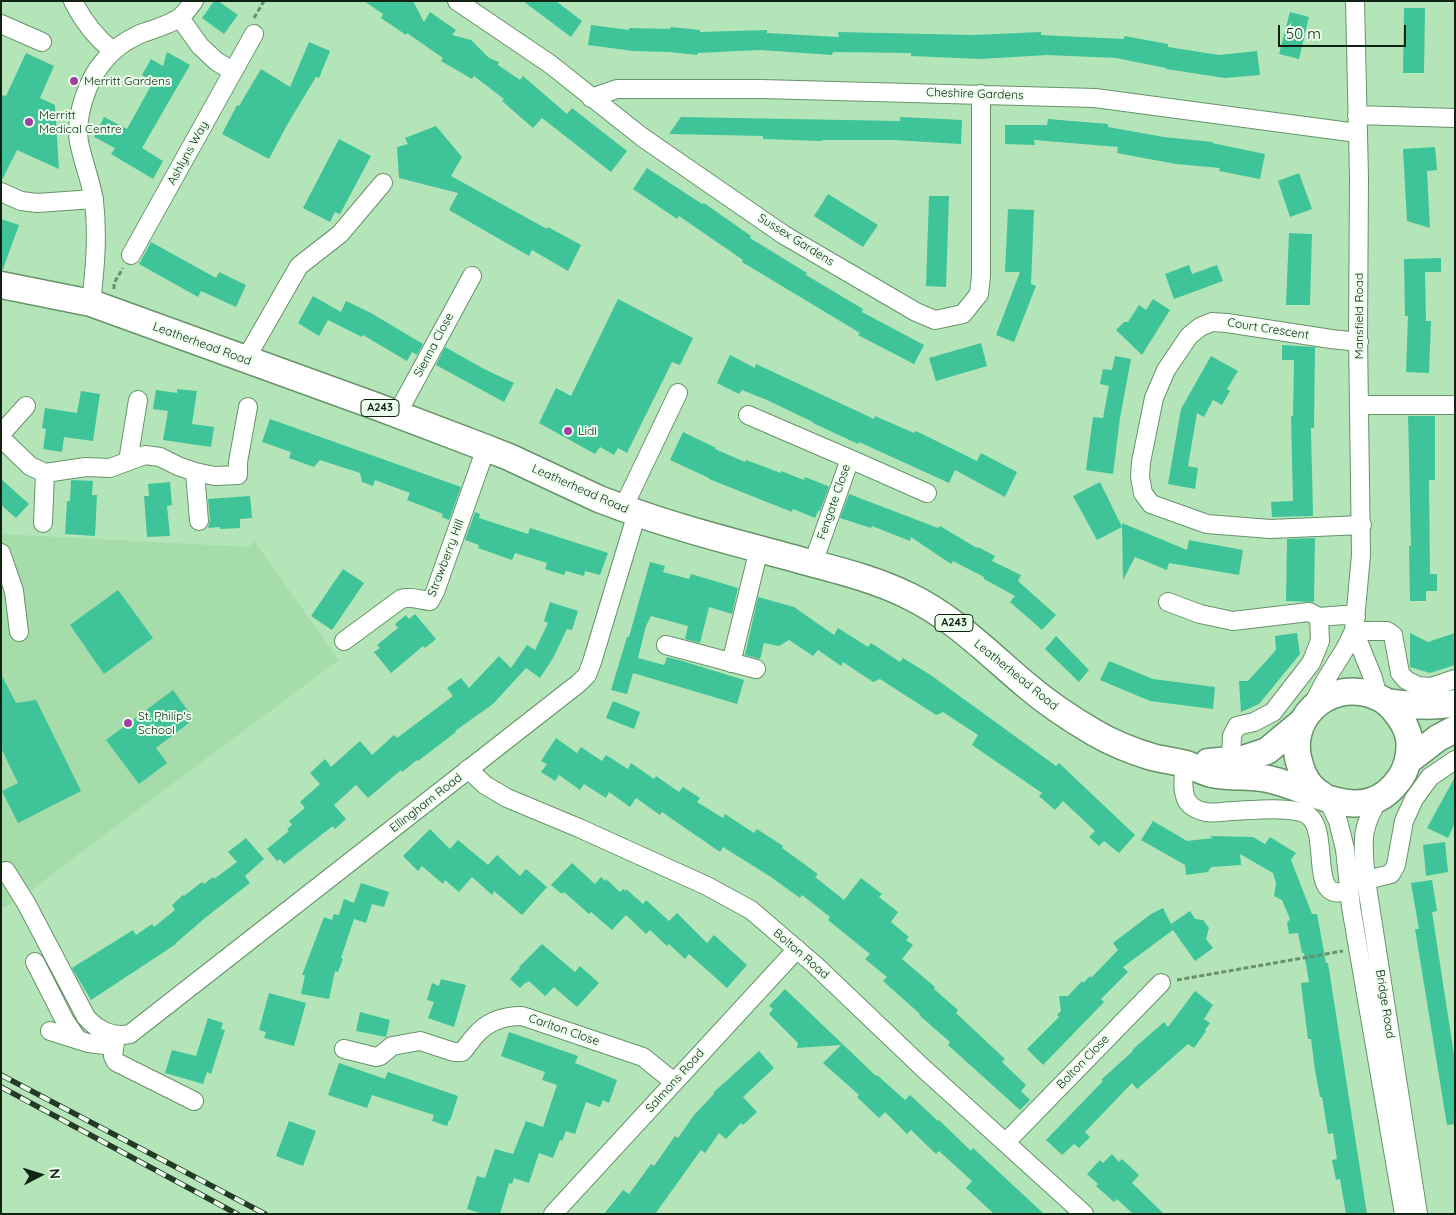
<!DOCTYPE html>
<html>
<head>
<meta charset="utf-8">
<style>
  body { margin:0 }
  #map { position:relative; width:1456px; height:1215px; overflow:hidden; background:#b4e5b8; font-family:Quicksand,sans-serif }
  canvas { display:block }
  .frame { position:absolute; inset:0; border:2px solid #102312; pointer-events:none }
  .north { position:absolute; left:15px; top:1150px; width:50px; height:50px; -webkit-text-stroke:4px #eafeeb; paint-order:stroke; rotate:85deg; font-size:14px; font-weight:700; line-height:20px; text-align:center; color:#102312 }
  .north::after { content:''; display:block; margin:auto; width:18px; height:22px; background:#102312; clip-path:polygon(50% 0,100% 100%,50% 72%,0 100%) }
  .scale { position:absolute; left:1278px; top:25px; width:128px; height:22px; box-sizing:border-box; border:2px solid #102312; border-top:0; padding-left:6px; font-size:15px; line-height:18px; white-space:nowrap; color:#102312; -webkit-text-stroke:4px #eafeeb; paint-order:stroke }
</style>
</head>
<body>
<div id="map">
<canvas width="1456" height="1215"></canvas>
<div class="frame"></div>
<div class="north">N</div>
<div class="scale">50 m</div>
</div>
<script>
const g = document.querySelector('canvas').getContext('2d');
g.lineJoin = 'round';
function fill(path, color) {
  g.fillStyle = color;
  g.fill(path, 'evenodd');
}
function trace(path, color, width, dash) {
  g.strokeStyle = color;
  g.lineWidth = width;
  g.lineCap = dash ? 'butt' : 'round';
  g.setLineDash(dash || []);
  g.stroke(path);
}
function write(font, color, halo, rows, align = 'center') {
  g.font = font + ' Quicksand,sans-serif';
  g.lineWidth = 4;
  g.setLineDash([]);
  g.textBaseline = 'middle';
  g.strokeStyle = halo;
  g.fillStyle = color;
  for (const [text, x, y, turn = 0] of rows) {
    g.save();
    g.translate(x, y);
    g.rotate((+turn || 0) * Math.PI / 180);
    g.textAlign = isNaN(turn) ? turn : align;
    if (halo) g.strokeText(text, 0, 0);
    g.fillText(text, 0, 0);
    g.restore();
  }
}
fill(new Path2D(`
  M1,534L249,547L254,541L339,660L129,816L28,893L7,906L1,907Z`), '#a5dcaa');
fill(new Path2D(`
  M214,1H218L238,15L224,34L202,18Z
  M364,1H413L424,22L430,12L456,30L452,35L471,40L489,58L499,62L498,65L520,80L523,76L567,114L572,108L627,151L611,172L542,118L533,128L502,101L504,99L474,76L472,79L441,61L443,58L407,33L406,35L381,18L383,14Z
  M523,1H556L582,21L571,37Z
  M1404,8H1425L1424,73H1403Z
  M1290,12L1309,17L1299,59L1279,54Z
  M591,25L629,30V28L670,29L671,27L700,30V32L767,30V33L839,37L838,32L973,35L1041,32V35L1124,39V36L1168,44V47L1219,55L1257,51L1260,75L1225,78L1166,69V68L1116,58L1047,55L980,59L911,56V53L833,52L832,55L760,50L698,53L697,55L670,52L633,51L588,45Z
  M309,42L330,51L319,78L316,77L287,125L269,159L222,134L237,105L239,106L261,69L290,87Z
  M167,52L190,65L142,148L163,161L153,179L111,154L115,148L94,137L104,117L127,129L153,82L142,75L151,59L163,66Z
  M26,53L54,66L40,98L55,105L59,169L17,150L1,182V95L6,96Z
  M681,117L900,121V117L962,120L961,144L893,140H822V141L763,139V136L669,134Z
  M1048,119L1108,124V127L1164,137L1213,142L1212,143L1265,154L1260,179L1219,171L1220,168L1176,164L1117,153L1118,147L1034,140L1035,145L1005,144V125H1047Z
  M436,126L462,157L451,176L547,229L548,227L581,245L568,271L532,250L529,256L449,210L458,193L399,178L397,147L408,144L405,138Z
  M339,139L371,156L340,214L335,212L330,222L303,208Z
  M1435,147L1437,170L1427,171L1430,228L1407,221L1403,149Z
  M647,168L702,204L704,203L751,236L750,238L807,273L806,275L863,309L862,312L924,345L914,364L858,335L860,333L742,262L743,260L679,216L677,219L633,189Z
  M1299,173L1312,209L1290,217L1278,181Z
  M828,194L878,225L863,247L814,216Z
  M929,196H949L946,287L926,286Z
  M1008,209L1034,210L1031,284L1036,286L1014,342L996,335L1020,272H1005Z
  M1,219L19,225L3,269H1Z
  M1289,233L1312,234L1310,305H1286Z
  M151,242L216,278L219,272L246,285L236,307L201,291L198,297L139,264Z
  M1441,258V272H1425L1426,321H1431L1429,373L1406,372L1408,316H1405L1404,259Z
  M1189,265L1192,274L1217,265L1223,281L1174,299L1165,274Z
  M313,296L341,312L346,301L371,313L423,344L417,355L412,352L407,361L363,335L362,337L328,320L319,336L298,323Z
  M618,299L693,338L680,365L672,362L627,453L618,448L614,455L600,447L595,454L539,423L556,388L571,396Z
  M1153,299L1170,310L1142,355L1116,330L1124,322H1128L1139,305L1146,310Z
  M981,343L987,366L936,381L929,358Z
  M1282,345L1315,347L1314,428H1311L1313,516L1272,517L1271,502L1293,501L1291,416H1293L1294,360H1282Z
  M445,347L484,369L514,383L504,402L436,365Z
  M730,355L755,368L756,364L874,419L875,416L914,433L916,431L977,461L981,453L1017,472L1005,497L955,470L949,483L859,442L858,444L813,423V422L767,400L742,390L739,394L717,383Z
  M1115,356L1131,359L1120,418L1113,474L1086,470L1093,417L1103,418L1109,386L1100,384L1103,369L1112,370Z
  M1211,356L1238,371L1227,389L1230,391L1222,405L1213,400L1204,417L1197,413L1188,466L1198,468L1195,489L1168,484L1181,409Z
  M177,389L197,391L192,424L214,427L211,447L163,440L168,411L153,409L156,390L177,393Z
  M81,391L100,394L93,441L64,437L62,452L43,449L46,429L42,428L45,408L77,413Z
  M1408,416H1435V480H1429L1430,574H1437V591H1426V601H1410L1409,546H1411Z
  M270,419L461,487L449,520L442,517L443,514L407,500L410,493L375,480L373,486L362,482L360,473L320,460L314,467L289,458L291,452L262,442Z
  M683,432L716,448L715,449L745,462L746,460L781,473V471L804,480L805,477L828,486L829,487L820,511H818L815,518L793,509L792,512L709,479V478L670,460Z
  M1,479L29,504L16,518L1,505Z
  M71,480L93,481L92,495H97L95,536L65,534L67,501H70Z
  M170,482L172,505L167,506L170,536L147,537L144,496H149L148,484Z
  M1100,482L1122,527L1097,540L1073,496Z
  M849,494L938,528L940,526L977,548L978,547L995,556L992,561L1021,575L1018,581L1056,615L1042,630L1010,602L1015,596L984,579V577L953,561L951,564L911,537L910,541L872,526L871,528L840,518Z
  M250,496L252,518L240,519V528L220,529V527L208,528L210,520L208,499Z
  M475,512L480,514L479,518L528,534L530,528L608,553L600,575L585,571L584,576L566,571L564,575L545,569L547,563L515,553L512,560L478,548L479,545L465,540Z
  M1122,523L1187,550L1189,540L1243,550L1239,575L1169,563L1167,570L1135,557L1123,580Z
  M1315,538L1314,602L1286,601L1287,539Z
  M650,562L665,566L663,572L689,579L691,574L738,588L732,614L709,607L700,643L685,639L688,626L651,616L646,626L638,658L664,665L667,657L679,660L744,680L737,704L633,673L627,694L611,690L627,637H629Z
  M343,569L364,583L332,630L311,616Z
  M118,590L153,638L104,674L70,625Z
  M758,597L794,607L834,635L838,628L868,647L871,643L900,662L903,658L932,676L1056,766L1059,763L1135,835L1119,853L1104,841L1099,846L1089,837L1095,831L1063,801L1055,810L1039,796L1042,793L972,745L978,735L943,712L936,715L880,679L873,682L843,662L841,666L818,650L813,656L789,640L779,646L764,643L760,659L745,655Z
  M550,602L578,611L572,630L567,629L553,658L540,678L526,668L493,704L455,731L456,732L418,761L417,760L402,772L401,770L368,798L356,785L334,805L346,819L335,829L333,826L325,832L284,864L280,859L277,861L267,849L289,831L287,829L292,825L289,821L305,808L300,802L320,784L310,773L325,759L331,767L360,741L372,755L394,735L397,738L453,696L447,688L461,678L469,688L499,656L511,668L527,645L535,650L548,623L544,621Z
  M415,614L436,639L425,648L423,646L391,673L374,652L380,648L377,645L398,628L395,624L406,615L409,619Z
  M1297,633L1300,654L1259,704L1241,712L1239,681H1248L1276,650L1275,636Z
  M1410,633L1428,642L1455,633V665L1430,673L1410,667Z
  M1056,636L1089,670L1079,682L1045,649Z
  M1109,661L1153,679L1215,687L1213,709L1150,701L1100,680Z
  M1,674L16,703L36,700L81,791L18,823L2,791L18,783L1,748Z
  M173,690L194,719L156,748L167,763L139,784L106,740Z
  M613,701L640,712L634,729L606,718Z
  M556,738L577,753L581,747L602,761L606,755L628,769L631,763L654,779L656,776L679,792L683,787L700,798L697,802L723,818L725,814L754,833L757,829L783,846L782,848L818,874L815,877L844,900L861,878L882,894L879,897L898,912L891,922L909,937L906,940L913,945L902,959L935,987L934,989L958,1010L956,1013L1005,1059L1002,1062L1026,1085L1021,1091L1030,1100L1020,1110L948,1045L950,1042L919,1015L920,1014L883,981L887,977L865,959L870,954L828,920L830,917L802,895L800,898L771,877L723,847L720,852L662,812L660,815L636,798L630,807L609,792L606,798L584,784L580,790L559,775L555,781L541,772L547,764L541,761Z
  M1455,777V823L1448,838L1427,828Z
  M1153,821L1187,841L1213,838L1210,836L1253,837L1265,844L1270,837L1296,853L1291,860L1312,914H1317L1326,963H1328L1367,1214H1346L1340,1179L1336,1180L1332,1160L1337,1159L1333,1133L1328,1134L1322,1097H1320L1315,1070L1311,1039H1308L1306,1024L1301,983L1309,982L1304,953H1302L1298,933L1289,934L1287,923L1290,919L1282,900L1274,896L1276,883L1273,873L1240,854L1241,865L1211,867L1208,872L1186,875L1185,865L1141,840Z
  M430,829L450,849L458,840L488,865L497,855L520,876L526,869L547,887L522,915L494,891L492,895L472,877L459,892L445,880L443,884L422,866L418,871L403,856Z
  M246,838L264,859L245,876L250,883L205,918L176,943V944L91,1000L72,968L133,930L136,935L152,924L154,927L175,910L172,905L183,895L184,896L202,882L204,884L213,877L214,879L237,862L228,852Z
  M1445,842L1448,872L1426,876L1423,845Z
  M572,863L595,884L601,877L605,881L606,879L620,892L623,889L625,891L626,889L643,904L646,900L669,921L677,913L707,943L714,935L747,965L727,988L689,954L685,959L669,944L667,946L650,930L646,934L626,915L612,930L591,912L589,914L564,892L562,894L551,885Z
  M1432,880L1437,911L1432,912L1455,1061V1124L1447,1125L1415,929H1419L1411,883Z
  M361,883L389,892L384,907L372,904L366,923L354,919L341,958L343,959L338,972L335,971L329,999L301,994L305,975H302L324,917L332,920L334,914L339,915L344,899L354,903Z
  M1163,908L1171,924L1190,911L1195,919L1203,920L1209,928L1206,939L1213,948L1195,961L1173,930L1123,967L1128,972L1101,999L1104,1002L1043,1065L1027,1049L1059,1017L1057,1015L1061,1011L1059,996H1068L1082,981L1083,983L1090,976L1091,978L1118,950L1113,943L1151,914Z
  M542,944L575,972L580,966L599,983L577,1007L554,987L545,996L529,981L527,983L526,982L520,988L510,979L520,968L519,967Z
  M441,979L466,985L454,1027L428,1018L434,1002L427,1000L432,983L439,986Z
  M785,989L876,1076L877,1075L905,1100L910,1095L938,1121L939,1120L971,1151L973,1148L1044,1214H994L966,1188L972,1181L939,1151L936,1154L911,1130L907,1134L885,1112L879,1118L857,1097L859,1095L823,1063L841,1045L797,1048L798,1043L769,1014L773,1009L769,1006Z
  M1195,991L1213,1005L1204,1019L1210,1023L1205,1030L1206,1031L1194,1048L1188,1044L1137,1089L1132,1083L1085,1132L1090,1137L1079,1148L1074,1144L1062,1155L1046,1140L1103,1081L1101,1080L1133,1051L1132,1050L1164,1022L1168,1027Z
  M269,993L306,1003L294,1046L264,1038L266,1032L259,1030Z
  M360,1012L390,1020L386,1037L356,1031Z
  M208,1018L223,1023L221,1029L225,1030L211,1074L207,1072L203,1084L165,1073L172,1050L196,1056Z
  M509,1032L578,1056L575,1063L617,1080L609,1103L603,1100L600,1107L586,1102L575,1134L566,1131L562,1141L560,1140L553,1158L539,1153L529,1183L514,1178L512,1184L509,1183L500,1214H483L467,1209L477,1176L485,1178L495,1149L513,1154L526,1121L543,1127L557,1085L542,1080L545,1072L501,1056Z
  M759,1051L774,1068L743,1097L757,1112L743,1125L741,1123L726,1139L719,1133L705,1153L701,1150L655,1214H604L623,1190L629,1194L651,1164L654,1166L675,1136L678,1138L694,1115L714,1094L713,1093Z
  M339,1063L385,1079L388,1072L458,1096L450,1121L449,1120L447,1126L432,1121L434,1115L372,1095L367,1108L328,1095Z
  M289,1121L316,1131L303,1166L276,1156Z
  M1112,1154L1119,1162L1122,1159L1139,1175L1132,1183L1164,1214H1133L1117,1199L1114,1202L1096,1186L1098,1184L1087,1174L1100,1160L1103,1163Z`), '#3ec498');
const minor = new Path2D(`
  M73,1C83,21 95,37 113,51
  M457,1L550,64L642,137L784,235L916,312L935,320L963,314L979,294L981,276V94
  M180,18L200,46L216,61L232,71
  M1,24L42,42
  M591,98L617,89H761L1095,98L1357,133
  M1357,115L1455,118
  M1,192L21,201L37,203L94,199
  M131,255L254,34
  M91,303C95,269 98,236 94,201C91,181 83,162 79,142C75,117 87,80 104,61C113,49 127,40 140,34C153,29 167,26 179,18C185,14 189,7 194,1
  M1359,342L1331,339L1227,323L1212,322L1200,327L1189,336L1166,370L1154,398L1141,462L1140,477L1143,493L1151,504L1207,524L1270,529L1362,525
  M245,360L299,266L340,234L383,183
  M1360,405H1455
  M397,414L472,276
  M748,415L850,459L813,563
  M1,434L26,406
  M1,438L30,466L45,473L86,467L110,468L145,455L160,457L178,466L195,472L215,476L238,475V462L248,407
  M850,459L927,493
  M128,461L138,400
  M195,472L199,521
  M623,508L678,393
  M43,523L45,473
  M1,553L14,591L19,632
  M1168,602L1200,614L1233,621L1309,612L1319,617L1344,615L1356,617
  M1354,631H1387L1393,635L1400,673L1406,680L1418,686L1431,687L1455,679
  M1354,631L1373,678L1378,697
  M344,641L401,599C412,596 419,600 430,601L435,592L486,448
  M666,645L756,669
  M731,663L759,549
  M1312,706L1325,681L1345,649L1354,631L1361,555L1358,336L1359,178L1355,1
  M1231,760L1232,736L1237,726L1254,722L1273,712L1311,663L1320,641L1319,617
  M1185,764C1184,776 1181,789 1187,801C1191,807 1199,811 1206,812C1215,814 1224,811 1233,811C1254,810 1280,807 1301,812C1330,819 1313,877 1330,890C1335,894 1342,892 1349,891
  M468,769L485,785L507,798L579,828L707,886L751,910L815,965L923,1068L1084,1214
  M1327,798L1338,821L1345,849L1351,907L1404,1214
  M1380,798C1359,829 1363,844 1366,880L1418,1214
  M1,872L6,871L26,903L86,1017C97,1030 113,1038 130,1034L579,683L587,675L592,662L637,513
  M1366,880L1391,874L1396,865L1404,821L1414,799L1430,777L1455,760
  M35,962L65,1021L78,1040
  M50,1031L88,1043L114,1046
  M116,1036L113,1056L116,1062L194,1101
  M344,1049L376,1057L380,1056L392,1046L420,1041L454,1052H462C467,1047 470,1041 475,1036C487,1021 503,1016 522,1016L643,1057L674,1082
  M1006,1142L1161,983
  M553,1214L797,949`);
const highway = new Path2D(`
  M1,285L91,303L378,407L486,448L509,457L599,499L623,508C683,530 746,545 807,562C841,571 877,580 909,596C953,617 988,653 1026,685C1047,703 1071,719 1095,733C1114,744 1132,751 1152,757C1163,760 1175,761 1186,764C1195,767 1203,772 1212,774C1230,778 1250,775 1268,779C1312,788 1363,828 1398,781C1407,770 1411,753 1409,738C1406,724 1396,710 1385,701C1380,698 1375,696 1370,694C1325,681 1285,721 1300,765C1302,772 1305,779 1310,785C1313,789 1319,793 1323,796
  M1386,702C1410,705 1431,708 1455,703
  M1408,761L1438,738L1455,729
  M1208,762L1243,759L1267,751L1302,722`);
trace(minor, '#66936a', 20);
trace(highway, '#66936a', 29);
trace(new Path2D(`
  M254,18L264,1
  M114,289V283L123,268
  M1177,980L1343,951`), '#6b8f6e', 3, [5, 2.5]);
trace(minor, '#fff', 18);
trace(highway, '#fff', 26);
const rail = new Path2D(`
  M1,1075L265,1214
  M1,1087L237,1214`);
trace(rail, '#233a26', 5.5);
trace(rail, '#eafeeb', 4, [11]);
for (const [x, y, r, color] of [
  [74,81,5,"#a23fa5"],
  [29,122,5,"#a23fa5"],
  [568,431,5,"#a23fa5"],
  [128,723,5,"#a23fa5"]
]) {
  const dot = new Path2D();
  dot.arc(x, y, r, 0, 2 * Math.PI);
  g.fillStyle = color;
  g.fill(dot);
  trace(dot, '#eafeeb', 2);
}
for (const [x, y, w] of [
  [380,408,38],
  [954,623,38]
]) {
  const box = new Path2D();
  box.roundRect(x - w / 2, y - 8.5, w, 17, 4);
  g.fillStyle = '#eafeeb';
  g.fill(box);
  trace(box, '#102312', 1);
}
write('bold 11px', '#102312', null, [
  ["A243",380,408],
  ["A243",954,623]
]);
write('12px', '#102312', '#eafeeb', [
  ["Merritt Gardens",84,81],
  ["Merritt",39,115],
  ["Medical Centre",39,129],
  ["Lidl",578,431],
  ["St. Philip's",138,716],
  ["School",138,730]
], 'left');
write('12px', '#102312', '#eafeeb', [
  ["Cheshire Gardens",975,94,2],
  ["Ashlyns Way",188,153,-61],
  ["Sussex Gardens",796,240,32],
  ["Mansfield Road",1359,316,-90],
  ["Court Crescent",1268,329,9],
  ["Leatherhead Road",202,344,20],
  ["Sienna Close",434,345,-62],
  ["Leatherhead Road",580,489,24],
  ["Fengate Close",834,502,-71],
  ["Strawberry Hill",446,558,-69],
  ["Leatherhead Road",1016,675,39],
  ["Ellingham Road",426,803,-38],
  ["Bolton Road",801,954,41],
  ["Bridge Road",1385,1004,81],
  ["Carlton Close",564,1030,19],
  ["Bolton Close",1083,1062,-46],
  ["Salmons Road",675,1081,-48]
]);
</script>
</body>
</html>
